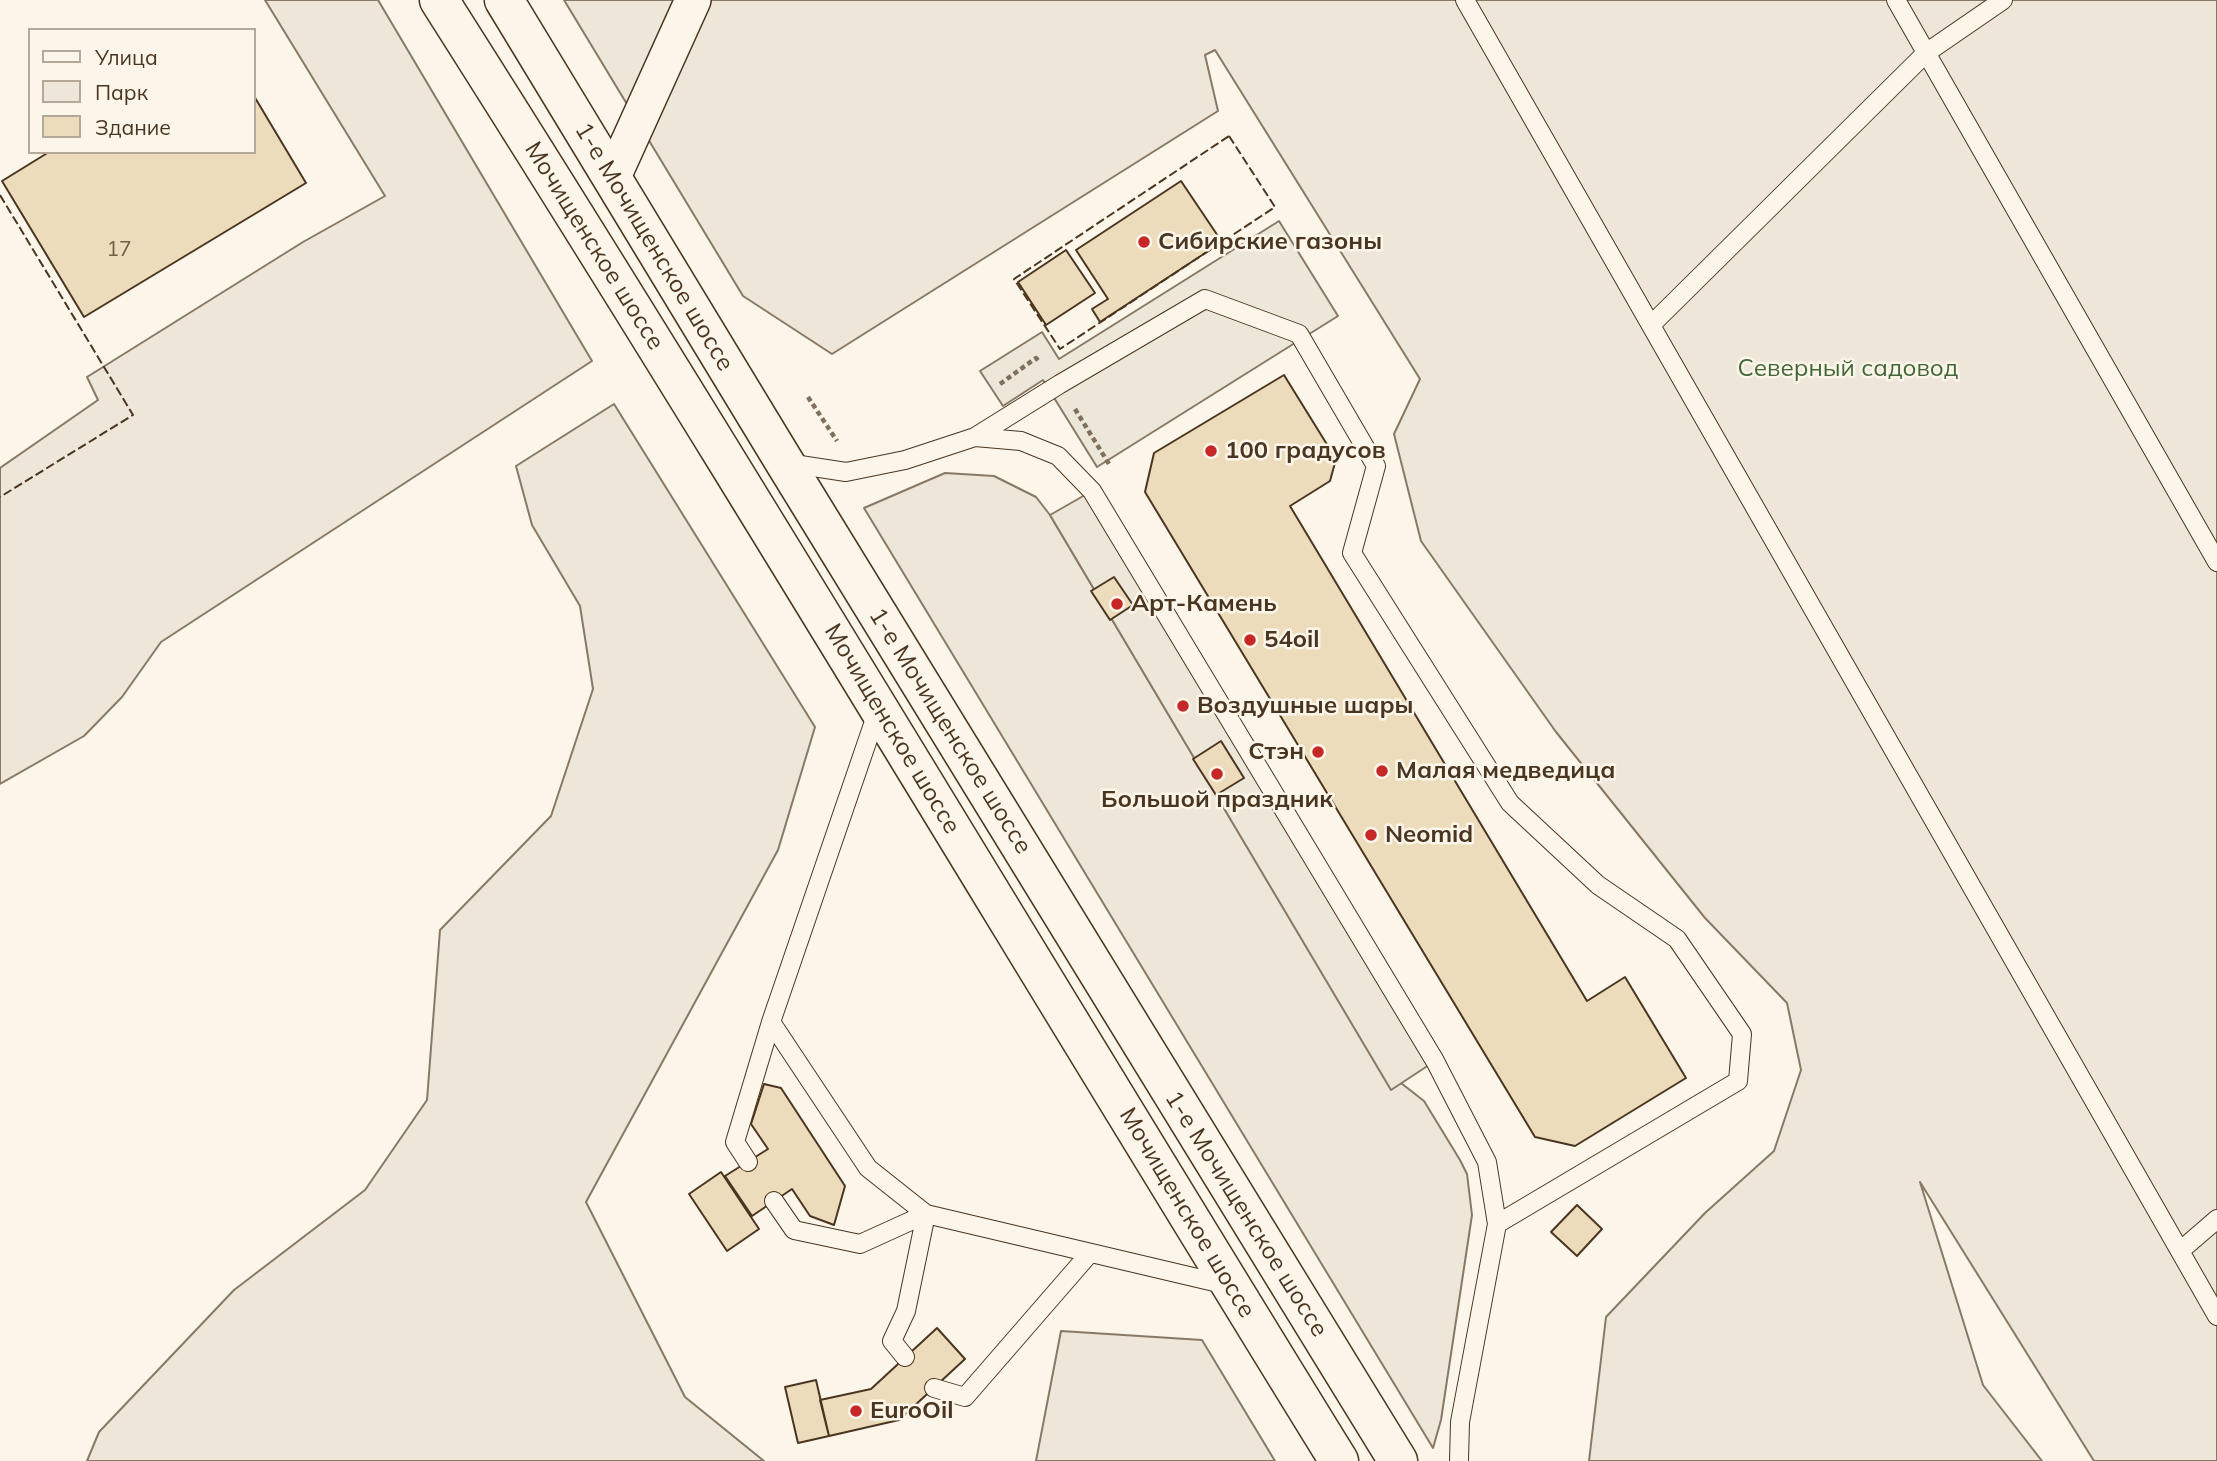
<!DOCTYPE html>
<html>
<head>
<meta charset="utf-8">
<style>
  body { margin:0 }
  #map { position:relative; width:2217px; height:1461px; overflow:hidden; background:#fbf6e9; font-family:Mulish,sans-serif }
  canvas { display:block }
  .legend { position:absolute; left:28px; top:28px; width:228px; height:126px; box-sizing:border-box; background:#fbf6e9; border:2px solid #b4a999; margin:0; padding:9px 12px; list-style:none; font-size:21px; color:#4a3520 }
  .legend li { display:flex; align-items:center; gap:14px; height:35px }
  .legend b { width:35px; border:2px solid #b4a999 }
</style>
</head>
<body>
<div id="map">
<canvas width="2217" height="1461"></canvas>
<ul class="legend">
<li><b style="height:9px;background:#fbf6e9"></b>Улица</li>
<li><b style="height:19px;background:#ede6d9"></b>Парк</li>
<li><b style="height:19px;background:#ecdcbc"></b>Здание</li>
</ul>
</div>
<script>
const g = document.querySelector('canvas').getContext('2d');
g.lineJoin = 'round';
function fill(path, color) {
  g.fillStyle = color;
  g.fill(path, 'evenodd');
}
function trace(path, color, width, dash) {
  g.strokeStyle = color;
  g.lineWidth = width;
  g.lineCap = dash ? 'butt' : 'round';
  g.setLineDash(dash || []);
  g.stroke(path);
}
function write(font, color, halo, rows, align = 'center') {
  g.font = font + ' Mulish,sans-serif';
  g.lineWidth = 5;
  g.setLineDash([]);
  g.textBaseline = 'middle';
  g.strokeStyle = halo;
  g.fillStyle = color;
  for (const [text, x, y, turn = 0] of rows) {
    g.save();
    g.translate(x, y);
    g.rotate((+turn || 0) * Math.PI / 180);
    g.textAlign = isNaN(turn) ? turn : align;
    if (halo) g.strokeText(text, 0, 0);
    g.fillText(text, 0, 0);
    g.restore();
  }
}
const green = new Path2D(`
  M265,0H378L592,361L161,642L122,697L84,736L0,784V468L98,400L87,377L303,242L385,196Z
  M564,0H2217V1461H2094L1920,1182L1983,1385L2042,1461H1589L1606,1317L1705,1213L1774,1151L1801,1070L1787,1003L1705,918L1556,732L1421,541L1394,434L1420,379L1215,50L1205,55L1218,111L832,354L743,296Z
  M614,404L815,727L778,850L586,1202L685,1397L764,1461H87L99,1432L234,1290L365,1190L427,1100L440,930L551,816L593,689L580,606L532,525L516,466Z
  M945,473L994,476L1036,497L1050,515L1391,1089L1401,1083L1424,1101L1460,1160L1467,1174L1472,1215L1441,1420L1433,1448L864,508Z
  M1061,1331L1202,1340L1275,1461H1036Z`);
fill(green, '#ede6d9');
trace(green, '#887966', 2);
const parking = new Path2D(`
  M1279,221L1338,316L1097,467L1043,380L1003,406L980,371L1042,332L1059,359Z
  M1092,491L1435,1061L1391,1090L1050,515Z`);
fill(parking, '#ede7d9');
trace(parking, '#887966', 2);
const building = new Path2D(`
  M254,96L306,183L84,317L2,181L49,152H254Z
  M1181,181L1222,242L1100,322L1092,309L1108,299L1076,250Z
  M1066,250L1095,293L1046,325L1018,282Z
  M1284,375L1336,459L1330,481L1290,506L1587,1001L1625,977L1686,1078L1575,1146L1535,1137L1145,492L1154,453Z
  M1114,577L1133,605L1110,620L1091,591Z
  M1221,741L1244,778L1216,795L1193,759Z
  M764,1084L781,1088L845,1186L834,1225L810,1216L792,1189L752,1216L725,1176L768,1149L751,1124Z
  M721,1172L759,1229L727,1251L689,1194Z
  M1577,1205L1602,1229L1577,1256L1551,1232Z
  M937,1328L965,1359L899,1420L829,1436L820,1400L871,1389Z
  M816,1380L829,1436L798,1443L785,1387Z`);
fill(building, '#ecdcbc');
trace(building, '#4a3520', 2);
const lane = new Path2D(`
  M1465,0L2217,1316
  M1896,0L2217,562
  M1651,325L1926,53L2003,0
  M975,437L1060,384L1205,299L1299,334L1376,466L1352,553L1510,803L1598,885L1677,939L1742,1034L1738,1081L1497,1224
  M787,463L846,472L905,460L975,437L1021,441L1058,456L1092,491L1435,1061L1487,1162L1497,1224L1460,1422L1459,1461
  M878,710L771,1022L868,1168L926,1214L1227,1285
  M748,1162L735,1142L771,1022
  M774,1201L794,1230L860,1244L926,1214
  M2180,1251L2217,1219
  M905,1357L892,1341L906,1311L926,1214
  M934,1388L965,1397L1090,1253`);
const street = new Path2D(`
  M612,179L693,0`);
const primary = new Path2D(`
  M439,0C746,483 1038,974 1339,1461
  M504,0L785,463L1398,1461`);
trace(lane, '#4a3520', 20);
trace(street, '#4a3520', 38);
trace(primary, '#4a3520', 41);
trace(new Path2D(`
  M1000,384L1036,358L1040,363
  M808,397L837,441
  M1075,409L1109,464`), '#7f6f5c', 4.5, [5, 3.5]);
trace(lane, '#fbf6e9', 18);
trace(street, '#fbf6e9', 35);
trace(primary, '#fbf6e9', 38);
trace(new Path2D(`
  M1229,136L1275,207L1060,349L1014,279Z
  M0,195L133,415L0,497`), '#4a3520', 2, [9, 3.5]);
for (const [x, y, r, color] of [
  [1144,242,7,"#c62828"],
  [1211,451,7,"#c62828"],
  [1117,604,7,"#c62828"],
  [1250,640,7,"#c62828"],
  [1183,706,7,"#c62828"],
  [1318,752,7,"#c62828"],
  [1382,771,7,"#c62828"],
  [1217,774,7,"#c62828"],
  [1371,835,7,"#c62828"],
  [856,1411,7,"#c62828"]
]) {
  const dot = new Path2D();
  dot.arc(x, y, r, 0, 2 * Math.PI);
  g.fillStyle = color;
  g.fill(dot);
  trace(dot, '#fbf6e9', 2.5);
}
write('21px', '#725f47', null, [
  ["17",119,250]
]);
write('bold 24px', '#4a3520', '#fbf6e9', [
  ["Сибирские газоны",1158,242],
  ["100 градусов",1225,451],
  ["Арт-Камень",1131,604],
  ["54oil",1264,640],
  ["Воздушные шары",1197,706],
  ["Стэн",1304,752,"right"],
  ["Малая медведица",1396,771],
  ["Большой праздник",1217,800,"center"],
  ["Neomid",1385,835],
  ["EuroOil",870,1411]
], 'left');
write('24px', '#4a3520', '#fbf6e9', [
  ["Мочищенское шоссе",594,246,58],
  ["1-е Мочищенское шоссе",654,247,59],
  ["Мочищенское шоссе",892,729,59],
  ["1-е Мочищенское шоссе",950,731,58],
  ["Мочищенское шоссе",1187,1213,59],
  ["1-е Мочищенское шоссе",1246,1214,58]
]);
write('24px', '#436837', '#fbf6e9', [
  ["Северный садовод",1848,369]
]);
</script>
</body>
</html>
